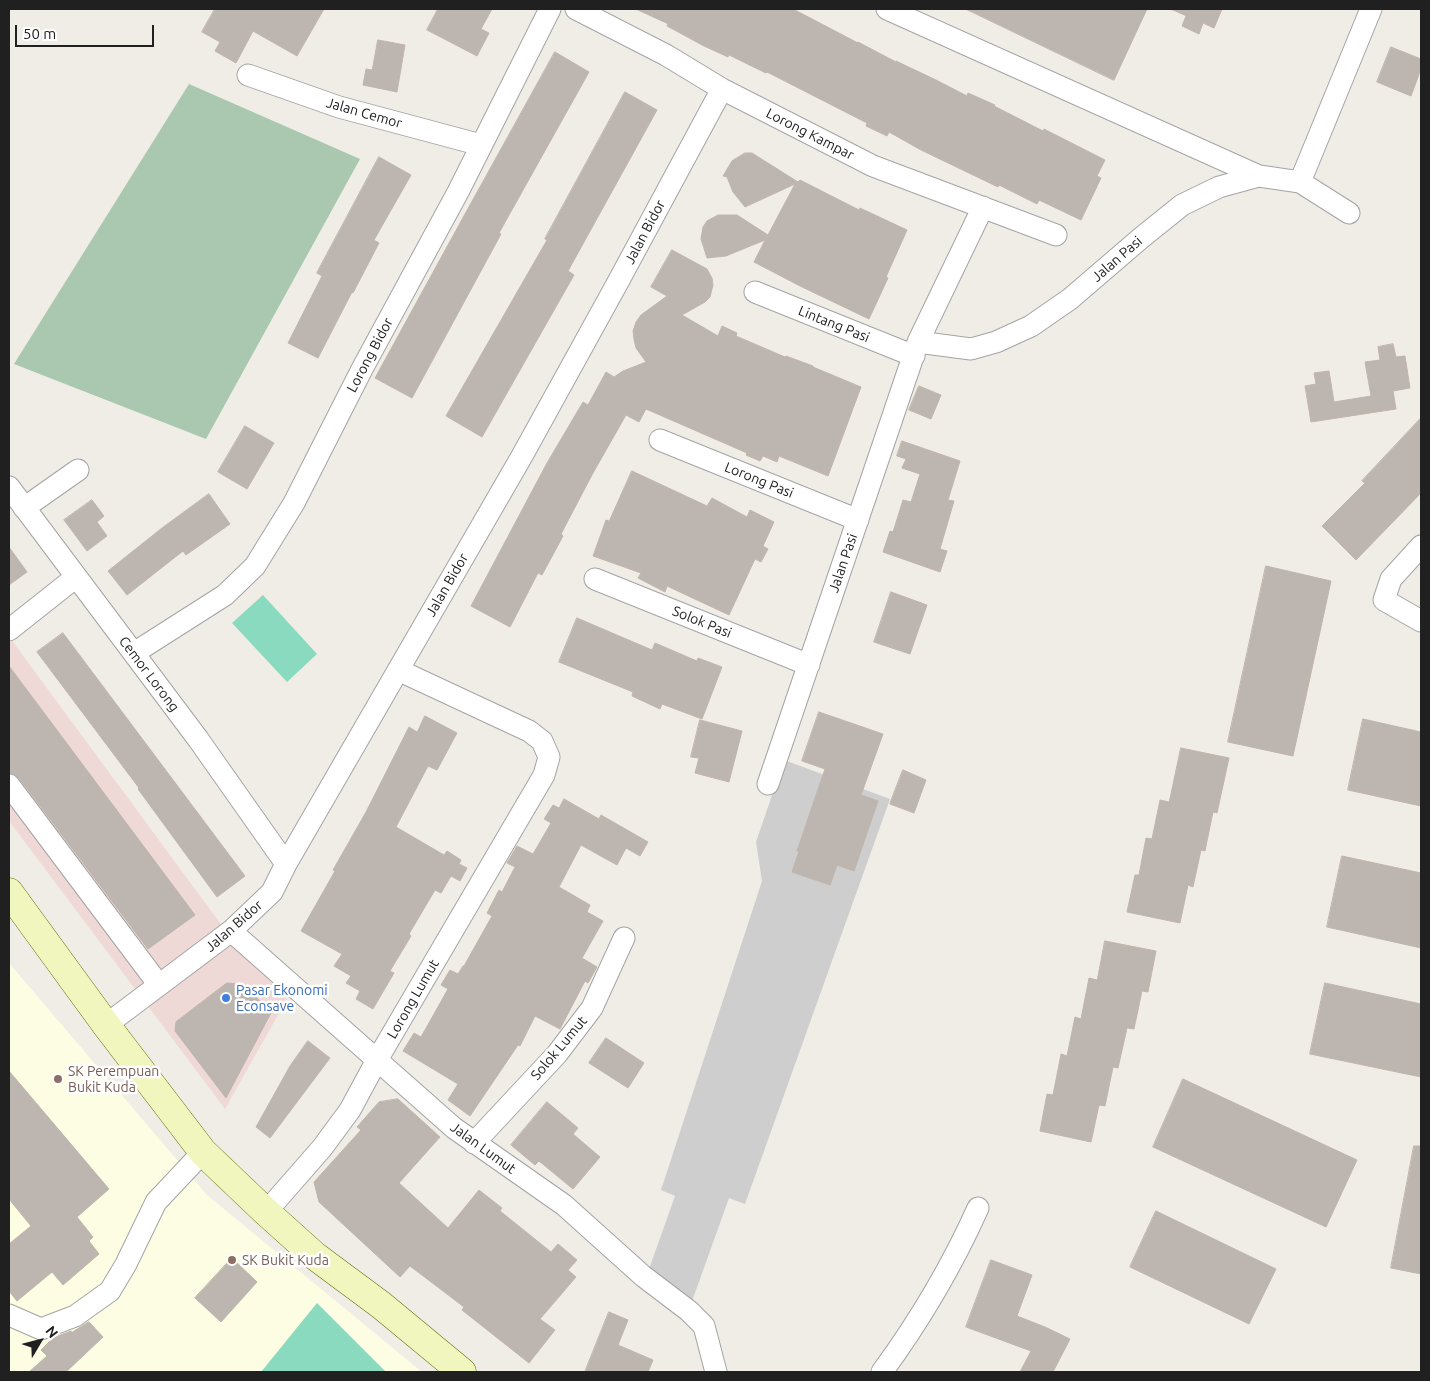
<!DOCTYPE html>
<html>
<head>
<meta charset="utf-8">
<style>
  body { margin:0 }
  #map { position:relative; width:1430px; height:1381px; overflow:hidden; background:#f0ede7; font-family:Ubuntu,sans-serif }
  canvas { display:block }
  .frame { position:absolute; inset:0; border:10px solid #202020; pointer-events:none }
  .north { position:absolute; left:15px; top:1316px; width:50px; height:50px; -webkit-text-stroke:4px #fff; paint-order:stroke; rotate:53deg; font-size:14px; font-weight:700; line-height:20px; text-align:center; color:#202020 }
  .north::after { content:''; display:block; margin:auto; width:18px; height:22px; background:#202020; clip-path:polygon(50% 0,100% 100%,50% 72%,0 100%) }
  .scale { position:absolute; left:15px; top:25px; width:139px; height:22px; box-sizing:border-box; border:2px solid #202020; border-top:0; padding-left:6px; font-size:15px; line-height:18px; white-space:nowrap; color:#202020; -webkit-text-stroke:4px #fff; paint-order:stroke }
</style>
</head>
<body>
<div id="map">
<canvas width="1430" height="1381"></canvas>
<div class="frame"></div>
<div class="north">N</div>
<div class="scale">50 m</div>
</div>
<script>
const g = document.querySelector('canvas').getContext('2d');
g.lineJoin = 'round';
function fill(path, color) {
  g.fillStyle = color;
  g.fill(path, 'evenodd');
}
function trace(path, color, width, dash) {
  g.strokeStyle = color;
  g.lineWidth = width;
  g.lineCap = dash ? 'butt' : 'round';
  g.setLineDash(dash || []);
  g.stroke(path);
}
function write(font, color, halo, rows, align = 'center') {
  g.font = font + ' Ubuntu,sans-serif';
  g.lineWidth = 5;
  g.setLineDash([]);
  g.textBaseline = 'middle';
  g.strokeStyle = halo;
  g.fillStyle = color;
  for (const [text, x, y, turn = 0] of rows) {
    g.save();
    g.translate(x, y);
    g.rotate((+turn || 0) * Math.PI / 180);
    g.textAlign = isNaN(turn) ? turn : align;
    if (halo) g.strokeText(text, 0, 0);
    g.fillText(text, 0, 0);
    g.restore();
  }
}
fill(new Path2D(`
  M10,638L223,927L291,992L225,1109L9,821V639Z`), '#efd9d7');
fill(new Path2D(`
  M9,963L207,1195L422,1372H9Z`), '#fcfde2');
fill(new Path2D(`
  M784,760L890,799L745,1204L729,1198L691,1304L643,1286L675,1196L661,1190L762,881L756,842Z`), '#cecece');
fill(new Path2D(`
  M189,84L360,159L206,439L14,364Z`), '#a9c8af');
fill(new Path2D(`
  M263,595L317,654L287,682L232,623Z
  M317,1303L386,1372H261Z`), '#89dabf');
const building = new Path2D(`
  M215,9H324L297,56L253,31L236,63L215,51L220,42L202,32Z
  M438,9H492L481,29L489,33L477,56L427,30Z
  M636,9H793L858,43V42L896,62V61L936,80L967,96L968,93L995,105L994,106L1043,131L1044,129L1105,160L1097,176L1101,178L1081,220L1039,200L1037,204L999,185L998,187L921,150L889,132L887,136L866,126L867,123L767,72L766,73L729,55L728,57L704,46L667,26L668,24Z
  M966,9H1147L1114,80Z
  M1171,9H1222L1214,28L1203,23L1199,34L1182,26L1186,16Z
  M378,40L405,45L397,92L363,85L366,69L372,70Z
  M1391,47L1421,59V69L1411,96L1377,82Z
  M555,52L589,72L499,233L501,234L412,398L375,378L465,214Z
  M625,92L657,110L568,271L574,275L482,437L446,416L547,240L545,239Z
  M745,153H752L798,182L800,180L859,210L860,208L907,230L886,277L888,278L869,319L800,286L754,262L765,240L726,256L707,258L701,239L703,227L707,221L718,215H737L768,235L795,184L745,207L733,192L727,177L723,176L732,161Z
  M379,157L411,175L374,240L379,243L353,293L352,292L318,358L288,343L322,276L317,273Z
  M672,250L707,269L712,278L713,285L710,297L705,302L682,315L718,336L722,326L737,333L736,336L785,357L786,356L813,366V367L861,387L828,476L779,456L777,462L763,456L760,461L746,455L747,453L646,409L639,422L626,415L593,473L561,534L563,536L542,575L538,573L510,627L471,606L547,463L583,402L588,405L606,372L614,377L623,371L646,362L636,348L634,339L633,331L636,322L641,315L667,296L651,287Z
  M1393,344L1396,357L1405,356L1410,388L1393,391L1396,409L1311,422L1305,386L1316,384L1314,373L1329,371L1334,402L1371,396L1365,362L1380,360L1378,347Z
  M919,386L941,395L931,419L909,410Z
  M1421,418V493L1356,560L1322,526L1365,483L1362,481Z
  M245,426L274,443L247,489L218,472Z
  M902,441L960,461L948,500L954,501L940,549L947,551L940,572L883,552L890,531L893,532L903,500L911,502L920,474L902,468L906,459L897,456Z
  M632,471L707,506L712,498L747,517L750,510L774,522L763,546L768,549L761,562L755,559L729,615L667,586L665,592L638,578L641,573L593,556L606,520L609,521Z
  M209,494L230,524L186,555L183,551L127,595L108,571L162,528Z
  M92,500L104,516L97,522L107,536L87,551L64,520Z
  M9,547L27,572L9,585Z
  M1266,566L1331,581L1293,756L1228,742Z
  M891,592L927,605L910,654L874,642Z
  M577,618L652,650L655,643L697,661L698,658L722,667L702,719L662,704L660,709L632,696L633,692L559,662Z
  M63,633L245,876L217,897L138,789L139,788L37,652Z
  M9,666L195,915L148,949L19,778L14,774L9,773Z
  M819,712L883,734L861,795L878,801L854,871L837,865L830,885L792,872L799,851H797L825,769L802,761Z
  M425,716L457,733L437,770L428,766L396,827L444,855L447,851L461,860L459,864L467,868L460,881L451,876L441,893L435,890L409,934L411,936L390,971L394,973L373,1009L356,999L360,991L346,983L351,976L334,966L342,954L301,931L335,871L333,870L366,812L409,727L417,732Z
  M1363,719L1421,732V806L1348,790Z
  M700,720L742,731L729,782L695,773L699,758L691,757Z
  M1181,748L1229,758L1217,813L1213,812L1205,851L1201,850L1193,887L1188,885L1180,923L1127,912L1135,875H1139L1146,838L1152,839L1160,800L1169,802Z
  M903,770L926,780L914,813L890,804Z
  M564,799L599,819L601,815L648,842L640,856L626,848L617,865L581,845L559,887L590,905L587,912L603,921L582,958L597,967L588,983L585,981L560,1029L535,1016L520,1046L518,1045L470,1116L448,1100L458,1084L403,1051L414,1033L421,1037L448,989L441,985L450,970L458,974L463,966H464L492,916L487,913L499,890L502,892L515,867L507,863L517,846L533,854L551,823L544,819L553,805L559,808Z
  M1342,856L1421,873V948L1327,927Z
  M1105,941L1156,951L1148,992L1142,991L1134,1029L1127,1028L1118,1068L1113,1067L1105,1106L1099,1105L1091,1142L1040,1131L1047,1094L1053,1095L1061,1054L1067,1056L1075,1017L1081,1019L1089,978L1097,980Z
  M227,983L240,984L272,1011L226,1098L175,1031L176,1022Z
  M1325,983L1421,1004V1077L1310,1054Z
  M606,1038L644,1063L628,1088L589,1063Z
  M308,1041L330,1058L270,1138L256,1127L290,1066Z
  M9,1071L109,1189L77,1217L93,1237L89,1241L99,1254L63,1285L52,1272L17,1301L9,1291V1244L31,1226L9,1199Z
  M1183,1079L1357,1160L1326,1227L1153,1147Z
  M398,1099L440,1137L399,1183L448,1228L479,1190L502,1208L500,1211L551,1252L558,1244L577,1260L568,1270L576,1277L540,1319L555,1330L529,1363L462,1310L464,1307L410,1266L400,1277L319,1202L314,1182L361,1130L357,1127L379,1102Z
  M547,1102L578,1128L573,1134L600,1157L573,1189L539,1161L535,1165L511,1145Z
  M1414,1146H1421V1274L1391,1268Z
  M1156,1211L1276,1269L1249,1324L1130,1267Z
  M232,1258L257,1282L221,1322L195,1298Z
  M991,1260L1032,1275L1017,1316L1045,1327L1070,1339L1053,1372H1020L1031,1351L966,1327Z
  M609,1312L628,1320L618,1345L653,1360L648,1372H585Z
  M89,1322L103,1337L66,1372H29L47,1356L41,1350L53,1338L71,1331L72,1332Z`);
fill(building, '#bdb6b0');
trace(building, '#c1b5aa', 1);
const street = new Path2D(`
  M576,9L666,55L722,89L873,166L1056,235
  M887,9L1259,176L1300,182L1349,213
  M248,75L339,107L481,145
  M1300,182L1371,9
  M755,292L914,356
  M918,342L971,349L996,342L1031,326L1070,299L1141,238L1182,205L1219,187L1259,176
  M660,440L858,520
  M9,487L198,739L286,864
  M24,508L78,470
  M1421,546L1391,579L1384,600L1421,621
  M595,579L809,665
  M9,630L76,577
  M134,653L225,595L255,566L294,503L362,369L458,192L550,9
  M768,784L918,342L983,207
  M9,785L159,985
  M231,931L454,1128L564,1205L643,1276L689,1311L704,1326L716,1372
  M106,1025L231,931L272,892L286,864L522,456L618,282L722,89
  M474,1143L557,1054L592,1008L624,938
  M266,1212L322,1148L350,1110L377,1060L544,775L549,757L542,741L529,731L398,670
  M9,1315L41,1329L75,1316L110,1291L126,1264L156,1202L203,1152
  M882,1372C920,1320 952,1266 978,1208`);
const secondary = new Path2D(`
  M9,892L106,1025L203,1152L266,1212L315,1256L381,1305L462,1372`);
trace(street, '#a4a4a4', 23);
trace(secondary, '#62730b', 29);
trace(street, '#fff', 21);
trace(secondary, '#f1f6be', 28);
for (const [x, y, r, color] of [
  [226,998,5,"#3f7fe0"],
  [58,1079,5,"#8d6e63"],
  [232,1260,5,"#8d6e63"]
]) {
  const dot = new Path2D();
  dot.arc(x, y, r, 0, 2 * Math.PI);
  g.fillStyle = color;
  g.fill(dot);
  trace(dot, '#fff', 2);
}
write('14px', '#202020', '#fff', [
  ["Jalan Cemor",364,113,16],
  ["Lorong Kampar",810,134,27],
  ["Jalan Bidor",645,232,-62],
  ["Jalan Pasi",1117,259,-41],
  ["Lintang Pasi",834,324,22],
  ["Lorong Bidor",370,355,-62],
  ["Lorong Pasi",759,480,22],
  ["Jalan Pasi",843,563,-71],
  ["Jalan Bidor",447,585,-60],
  ["Solok Pasi",702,622,22],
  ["Cemor Lorong",149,674,53],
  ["Jalan Bidor",234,926,-41],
  ["Lorong Lumut",413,999,-60],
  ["Solok Lumut",559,1048,-50],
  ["Jalan Lumut",483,1148,36]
]);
write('14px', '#366cbe', '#fff', [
  ["Pasar Ekonomi",236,990],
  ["Econsave",236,1006]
], 'left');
write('14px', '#785e54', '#fff', [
  ["SK Perempuan",68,1071],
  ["Bukit Kuda",68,1087],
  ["SK Bukit Kuda",242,1260]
], 'left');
</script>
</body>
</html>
